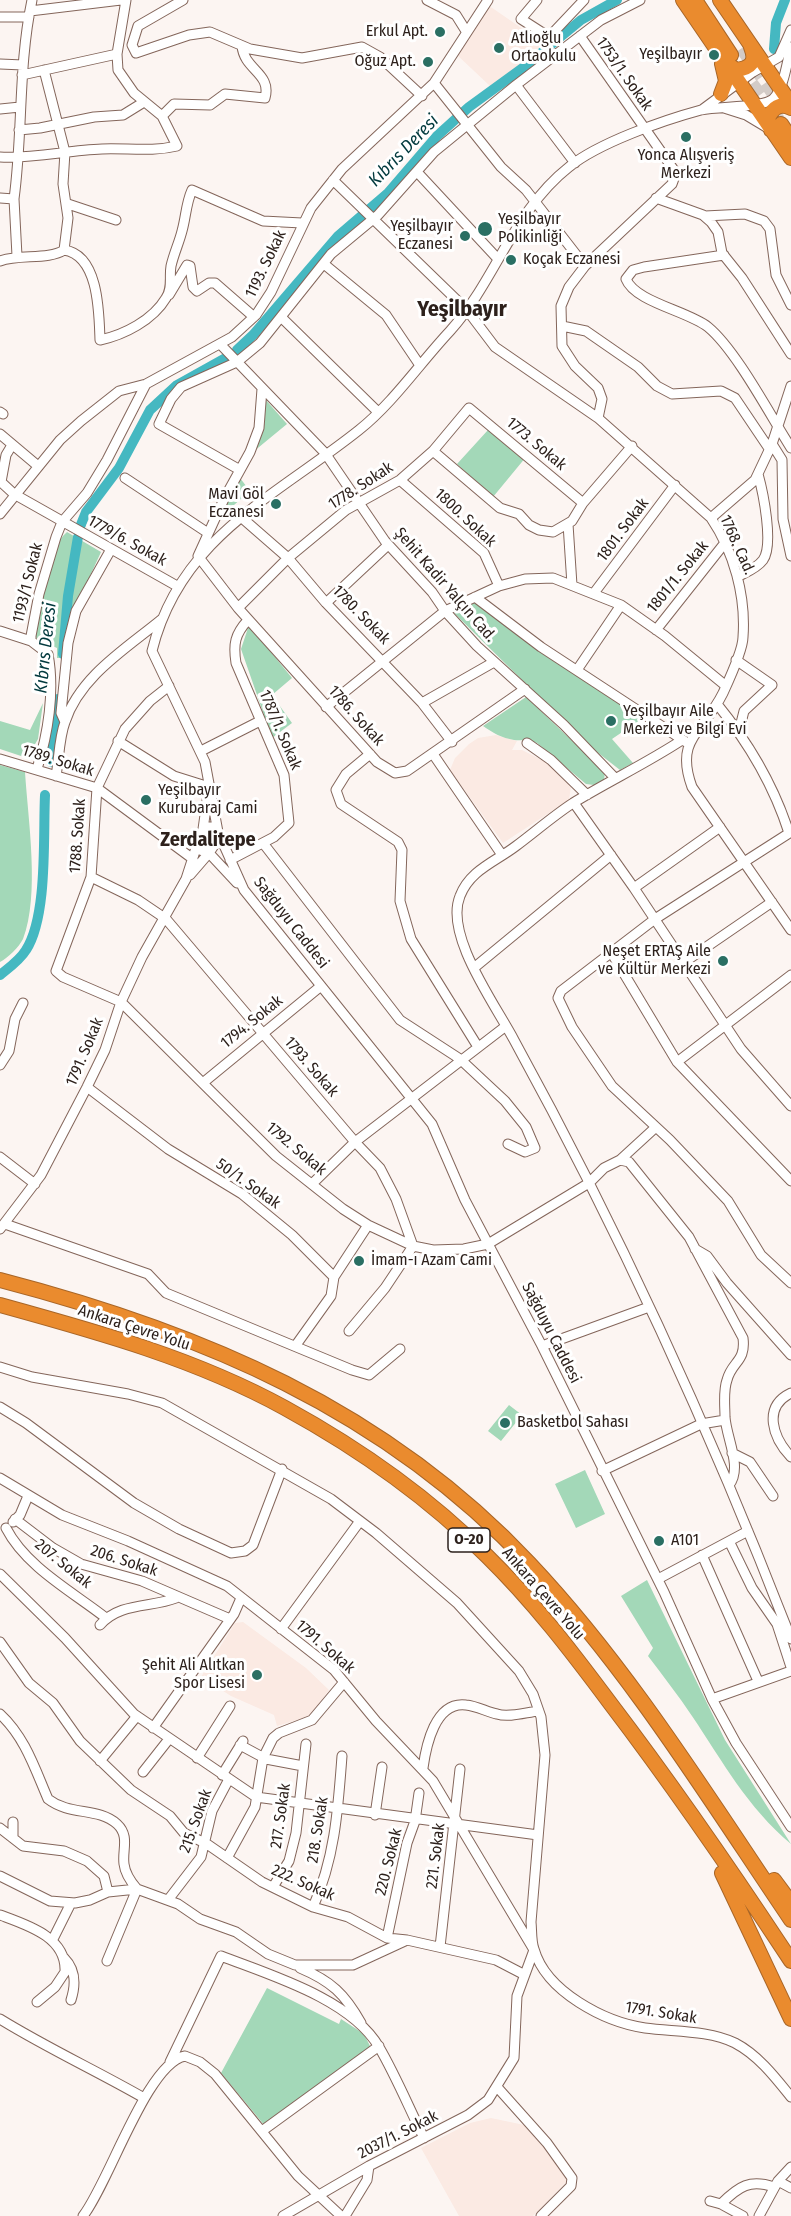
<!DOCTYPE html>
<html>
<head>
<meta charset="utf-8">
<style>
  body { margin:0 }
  canvas { display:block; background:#fcf5f2 }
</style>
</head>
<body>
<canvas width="791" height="2216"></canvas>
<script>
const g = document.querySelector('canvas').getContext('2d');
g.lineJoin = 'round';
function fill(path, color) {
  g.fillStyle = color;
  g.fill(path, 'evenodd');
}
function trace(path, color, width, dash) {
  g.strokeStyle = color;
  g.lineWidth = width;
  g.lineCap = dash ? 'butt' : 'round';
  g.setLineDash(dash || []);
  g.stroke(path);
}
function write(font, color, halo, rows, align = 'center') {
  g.font = font + ' "Fira Sans Condensed",sans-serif';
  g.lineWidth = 6;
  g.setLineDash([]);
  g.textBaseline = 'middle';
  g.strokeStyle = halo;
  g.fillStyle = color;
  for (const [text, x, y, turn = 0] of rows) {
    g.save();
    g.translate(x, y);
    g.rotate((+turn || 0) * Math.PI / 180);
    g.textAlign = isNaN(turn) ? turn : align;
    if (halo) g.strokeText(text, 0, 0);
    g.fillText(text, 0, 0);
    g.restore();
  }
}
fill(new Path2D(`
  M488,5L543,43L527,60L490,86L456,54Z
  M496,735L517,741L512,750H522L546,762L571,786L569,800L503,843L450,770L455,758L469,744L478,738Z
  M243,1622L306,1668L329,1690L310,1716L277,1726L274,1715L231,1696L201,1677L235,1623Z
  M491,2118L529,2126L543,2142L568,2180L533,2216H459L421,2148L470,2123Z`), '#fbeae3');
fill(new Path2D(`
  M265,399L287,424L253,452L265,422Z
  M488,430L526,457L493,497L457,464Z
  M240,478L250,491L218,519Z
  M67,532L101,552L68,624L61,658H57V648L35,638C40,613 47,547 67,532Z
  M476,601L643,718L612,739L633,763L620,770L588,745L454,613Z
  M249,625L292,678L272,695L292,723L272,738L241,649Z
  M526,697L605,772L604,780L594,785L586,784L537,743C527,739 523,741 514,740C502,738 493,733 483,726Z
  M43,703L38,739L27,758L0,749V721L30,730Z
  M0,765L25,772C28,820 40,895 23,939C19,947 8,958 0,962Z
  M509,1405L522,1415L501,1441L488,1431Z
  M585,1470L605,1514L576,1528L555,1484Z
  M647,1580L725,1740L791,1844C747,1807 723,1762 692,1716C678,1695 663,1676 648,1656L653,1648L621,1596Z
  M267,1988L339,2024L341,2019L364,2034L371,2048L265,2126L221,2073Z`), '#a3d8b8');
trace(new Path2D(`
  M774,49L776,23L785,0
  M237,350L253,335L338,236L388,193L437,136L469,107L524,67L581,20L617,0
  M80,527L86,512L119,468L150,410L177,385L229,356
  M63,654L68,596L78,537
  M51,762L58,699
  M0,975C10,967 20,960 26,950C48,916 43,835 45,795`), '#45b8c1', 10);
trace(new Path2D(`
  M742,48L790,117
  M739,67L781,124`), '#d3cbc7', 14, [14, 7]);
const minor = new Path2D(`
  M183,0L138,26L132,45L136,53L189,35L210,32L250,49L302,58L362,47L380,57L422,96
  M427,0L456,15L466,31
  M537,0L521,19L549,37L584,0
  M30,11L121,0
  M0,17H29
  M580,36L676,173L672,184L585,266
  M791,47C787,61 784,89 773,99C763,108 718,106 701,110C664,120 598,143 569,167C513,211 496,280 450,331C420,363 393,403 359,430C275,497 180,537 152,651L205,762L218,832L244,890L432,1124L465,1200L542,1346L664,1592L712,1699L736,1743L791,1827
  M0,64L23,65
  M22,75L117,54
  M434,83L501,167L526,190L585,266L569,287L561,306L562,346L575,366L598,388L602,399L598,418
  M516,85L575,163
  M724,108L746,115L766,127
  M0,109L20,107
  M703,109L753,72L779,57L791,30
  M162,116L174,104L210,105L225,94L265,98C272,73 244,70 242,46
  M19,130L40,128L94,117L123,115L144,102
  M0,157C34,159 68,150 102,149C128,148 152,152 177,146L162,116L134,93L118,70L117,54L126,0
  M418,173L497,258
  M333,180L467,310L495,347L598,418L711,518C734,552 746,596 743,637C743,650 729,680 723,693C704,732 674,738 692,787L791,930
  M0,198L14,199C23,133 18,66 32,0
  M656,198L703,215L711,222L718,232L722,253L742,278L791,354
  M14,199L17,256
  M68,204L116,220
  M705,216L745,214L764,221L770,229L776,275L791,305
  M64,250C99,255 99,313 100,340C124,335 153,320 166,298C173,288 169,277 171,266C174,253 179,243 182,231C186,217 186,203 192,190L263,221L302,223
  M724,255L644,267L633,270L626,279C635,302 688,311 708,327C736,350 770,415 791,448
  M0,261C19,254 49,260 64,250L68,218L63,184L65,152L44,70
  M324,264L386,315L419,364
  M169,295L187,265L190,266L193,287L197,291L209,283H215L254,317
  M281,317L378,412
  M562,326L586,331L638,367L657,386L672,394L721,391L735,398L770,450
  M220,344L325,453L385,541L432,592L445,611L477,646L564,725L615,778
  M262,389L259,428L250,452L224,499L198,556L238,608L377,762L395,773L407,771L525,689
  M0,412L3,414
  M0,434L38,466
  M772,444L782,460L783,519L791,556
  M433,451L500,508L519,514L529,525L539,530L553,532L572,521L583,503L632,446
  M240,470L159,424L171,399L181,387L237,362L260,343L331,254L378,215L434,152L516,85L601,20L640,0
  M125,478L208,533
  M400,480L484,553L499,586
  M0,481L14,494L177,586
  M1,482L6,455L12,445
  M0,514L60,440L81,421L119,391L146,384L232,337L256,315L271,292L311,208L342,169L434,83L488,0
  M241,517L288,558L326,603L422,703L452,742
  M711,518L755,480L772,444L791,386
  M568,524L572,585
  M739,576C747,572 757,568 763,560C774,545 763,492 758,474
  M594,593L675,485
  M475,597L541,647L686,742
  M326,603L388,545
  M238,608L288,558L346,510L400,480L433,451L469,408L583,503
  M656,630L724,544
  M0,631L31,641
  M736,660L772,685L744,711L739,731
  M577,670L621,605
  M169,686L150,701L125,729L97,788L91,877L56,971L63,977L121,1002L276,1156L343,1209L368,1225L413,1246L433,1250L464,1249L488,1244L589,1183L604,1168L620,1160L629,1162L689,1237L743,1338C746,1362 732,1361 727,1380C723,1391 725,1406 725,1417C726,1437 743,1468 729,1485
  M422,703L494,662
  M717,704C748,742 774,786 789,833
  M326,707L445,611L499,586L525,579L553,578L621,605L665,636L726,686
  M65,722L61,713L68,643L76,611L110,551
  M682,740C647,763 609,781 573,803C553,816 535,832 516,846C495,862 470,870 460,896C444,935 495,1004 514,1040C620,1233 712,1434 791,1639
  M118,741L174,776L209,787L203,829
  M527,743L551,760L587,795
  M201,751L260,721
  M370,754L346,774L336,790L341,804L398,842L402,850L400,901L411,939L478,1047
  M433,754L502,855
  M0,759L97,788L193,859
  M37,769C48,734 55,691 48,654L31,641V636L39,594L56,537L62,522L87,493L107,460L146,384
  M56,776C59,759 59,738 65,722C80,676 127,648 162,619
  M574,803L634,888L741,1049L791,1106
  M207,827H214L219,838L209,853L200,850L197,845L200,835Z
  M791,832L655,919L561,991L558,998L572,1027L612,1086L670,1140L728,1201L761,1255L791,1283
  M263,843L400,1020L460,1059L505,1101L526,1127L535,1148L525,1152L508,1144
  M230,860L274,837L289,823L284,775L236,663C233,644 235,634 248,620
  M190,875L209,853L237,883
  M91,877L138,900L166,919L355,1142L380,1168L396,1199L413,1246L385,1288L349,1331
  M634,888L720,827
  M611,952L677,1062L791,1181
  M683,963L772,902
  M475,967L611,855
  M677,1062L791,975
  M0,1065L9,1051L15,1019L23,1003
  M204,1082L321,986
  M87,1087L168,1149L242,1194L292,1235L334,1277
  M0,1157L35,1184
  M620,1160L656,1127
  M313,1183L355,1142L506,1026
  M5,1224L148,1274L166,1293L352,1370L369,1375L400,1349
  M0,1229L41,1175L87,1087L105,1050L121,1002L142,957L186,879L197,845
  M695,1249L707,1256L727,1283L791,1355
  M296,1345L331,1296L334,1277L368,1225
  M542,1346L649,1307
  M0,1367L32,1377L128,1394L162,1403L331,1499L376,1533L457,1603L519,1671L533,1694L541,1717L545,1755L531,1922C532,1931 531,1941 534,1949C546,1992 605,2022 645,2028C674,2032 708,2030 735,2043C758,2055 775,2077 791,2097
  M791,1393C762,1407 773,1438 791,1457
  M0,1407L26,1423L134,1503L179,1529L231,1553L245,1551L253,1545L282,1469
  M732,1453L750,1462L773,1496
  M602,1471L701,1424L725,1420
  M0,1478L62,1515L128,1541L227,1586L334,1670L376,1721L433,1781L534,1950L517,1996L514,2058L488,2100L468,2115L369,2166L283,2216
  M15,1519L53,1548L81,1564L142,1581L230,1619
  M13,1522L20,1515L28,1496
  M6,1528C26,1567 73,1592 106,1618
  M730,1543L752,1588L777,1624L791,1667
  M702,1555L758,1681
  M0,1574L65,1638L134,1714L256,1797L538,1835
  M658,1579L748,1531
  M100,1625C120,1602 151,1608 176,1598
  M281,1629L360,1521
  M0,1642L29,1683L53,1703L80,1741L131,1790L170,1816L184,1833L207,1844L262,1882L313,1907L348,1917L387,1938L407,1940L496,1960L523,1974
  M712,1699L791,1671
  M0,1714C25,1737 35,1769 48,1799C70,1816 98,1807 117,1824C130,1836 122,1850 124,1864C125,1873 131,1882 137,1889
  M153,1728L234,1614L241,1598
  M240,1745L266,1759L303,1766
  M197,1758L230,1706
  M100,1761L137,1716
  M423,1768C426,1746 435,1701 466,1705C477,1706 487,1712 497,1714C509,1718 527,1712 539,1711
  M143,1772L169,1739
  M222,1775L243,1741
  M375,1815L382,1767
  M13,1822V1838
  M0,1828L23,1846L64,1851L87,1861L104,1876L108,1892
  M227,1858L255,1807L263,1758L273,1738L279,1733L312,1720L344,1682
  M0,1876L50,1901L75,1903L90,1900L108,1892L137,1889L178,1904L200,1919L236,1932L268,1954L295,1965H353L405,1941
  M273,1887L289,1861L296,1833L306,1744
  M168,1900L201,1857L212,1811L229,1779
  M313,1907C335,1858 338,1809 342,1756
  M0,1915C27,1925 67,1937 65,1972L55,1987L37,2002
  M387,1938L407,1843L415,1821L419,1793
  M53,1939L71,1903
  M440,1947L460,1769
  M64,1958C76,1970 76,1984 71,2000
  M107,1961L137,1889
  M300,1968C331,1981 345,1994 361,2023
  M0,2019C47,2048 97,2071 144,2098
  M170,2062L221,1956C270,1975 351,1999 379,2047C396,2076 409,2108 424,2138
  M497,2087L547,2143L572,2178L571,2186L541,2216
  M262,2131L379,2046
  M778,2181L791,2188
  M710,2201L721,2204L743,2216
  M721,2204C739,2186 750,2179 774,2187
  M83,2216C109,2183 147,2063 185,2056L200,2062L215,2074L298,2176L341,2216
  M345,2216L367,2180L369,2166
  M759,2216L778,2181L791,2167`);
const highway = new Path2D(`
  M683,0L791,158
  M695,0L731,55
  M720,0L791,104
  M725,62L736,70C751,68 757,62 751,47
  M721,94L726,81L722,64
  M781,124L791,139
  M771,130L768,118C773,108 780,102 791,108
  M0,1280C200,1332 384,1409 529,1563C630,1670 709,1799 791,1920
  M0,1305C98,1332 196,1359 285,1408C358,1448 428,1497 487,1556C533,1601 572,1652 610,1703C674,1787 733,1873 791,1961
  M722,1873L791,2019
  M774,1880L791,1903`);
trace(minor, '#84665b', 11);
trace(highway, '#a86628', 16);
trace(minor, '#fff', 9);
trace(highway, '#ea8b2e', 14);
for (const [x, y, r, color] of [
  [440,32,6,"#2a6f63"],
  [499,48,6,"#2a6f63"],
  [714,55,6,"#2a6f63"],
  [428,62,6,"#2a6f63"],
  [686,137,6,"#2a6f63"],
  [485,229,8,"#2a6f63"],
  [465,236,6,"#2a6f63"],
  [511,260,6,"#2a6f63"],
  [276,504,6,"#2a6f63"],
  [611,721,6,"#2a6f63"],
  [146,800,6,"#2a6f63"],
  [723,961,6,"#2a6f63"],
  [359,1261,6,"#2a6f63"],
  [505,1423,6,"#2a6f63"],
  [659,1541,6,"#2a6f63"],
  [257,1675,6,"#2a6f63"]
]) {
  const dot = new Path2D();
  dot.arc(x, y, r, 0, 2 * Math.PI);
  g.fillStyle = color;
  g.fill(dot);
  trace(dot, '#fff', 2);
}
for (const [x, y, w] of [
  [469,1540,42]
]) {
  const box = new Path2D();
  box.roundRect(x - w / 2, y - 12, w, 24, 4.5);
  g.fillStyle = '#fff';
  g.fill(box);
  trace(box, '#2d211c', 1.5);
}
write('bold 15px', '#2d211c', null, [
  ["O-20",469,1540]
]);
write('16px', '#2d211c', '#fff', [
  ["Erkul Apt.",428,32,"right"],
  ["Atlıoğlu",511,39],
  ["Ortaokulu",511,57],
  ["Yeşilbayır",702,55,"right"],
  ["Oğuz Apt.",416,62,"right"],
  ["Yonca Alışveriş",686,156,"center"],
  ["Merkezi",686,174,"center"],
  ["Yeşilbayır",498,220],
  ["Polikinliği",498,238],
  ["Yeşilbayır",453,227,"right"],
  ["Eczanesi",453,245,"right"],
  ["Koçak Eczanesi",523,260],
  ["Mavi Göl",264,495,"right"],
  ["Eczanesi",264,513,"right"],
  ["Yeşilbayır Aile",623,712],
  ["Merkezi ve Bilgi Evi",623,730],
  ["Yeşilbayır",158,791],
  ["Kurubaraj Cami",158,809],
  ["Neşet ERTAŞ Aile",711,952,"right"],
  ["ve Kültür Merkezi",711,970,"right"],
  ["İmam-ı Azam Cami",371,1261],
  ["Basketbol Sahası",517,1423],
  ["A101",671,1541],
  ["Şehit Ali Alıtkan",245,1666,"right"],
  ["Spor Lisesi",245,1684,"right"]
], 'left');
write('16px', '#2d211c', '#fff', [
  ["1753/1. Sokak",624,74,55],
  ["1193. Sokak",266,264,-64],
  ["1773. Sokak",536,444,40],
  ["1778. Sokak",361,486,-33],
  ["1800. Sokak",465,518,43],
  ["1801. Sokak",623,530,-53],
  ["1779/6. Sokak",127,541,29],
  ["1768. Cad.",737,545,66],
  ["1801/1. Sokak",678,577,-51],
  ["1193/1 Sokak",28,583,-76],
  ["Şehit Kadir Yalçın Cad.",445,585,49],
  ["1780. Sokak",361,615,46],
  ["1786. Sokak",356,716,48],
  ["1787/1. Sokak",280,730,67],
  ["1789. Sokak",58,761,17],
  ["1788. Sokak",78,836,-86],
  ["Sağduyu Caddesi",291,923,52],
  ["1794. Sokak",252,1022,-39],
  ["1791. Sokak",85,1052,-67],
  ["1793. Sokak",311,1067,49],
  ["1792. Sokak",296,1149,40],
  ["50/1. Sokak",248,1184,35],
  ["Ankara Çevre Yolu",134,1328,18],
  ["Sağduyu Caddesi",551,1333,63],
  ["206. Sokak",124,1561,18],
  ["207. Sokak",63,1564,39],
  ["Ankara Çevre Yolu",543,1594,49],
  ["1791. Sokak",325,1647,41],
  ["217. Sokak",281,1816,-82],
  ["215. Sokak",196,1821,-70],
  ["218. Sokak",318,1830,-81],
  ["221. Sokak",436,1856,-83],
  ["220. Sokak",389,1862,-76],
  ["222. Sokak",303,1883,24],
  ["1791. Sokak",661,2013,9],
  ["2037/1. Sokak",398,2135,-27]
]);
write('italic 18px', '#01393d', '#fff', [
  ["Kıbrıs Deresi",404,151,-46],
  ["Kıbrıs Deresi",46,648,-84]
]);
write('bold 20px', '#2d211c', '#fff', [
  ["Zerdalitepe",208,840]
]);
write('bold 22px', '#2d211c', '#fff', [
  ["Yeşilbayır",462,310]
]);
</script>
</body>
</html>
